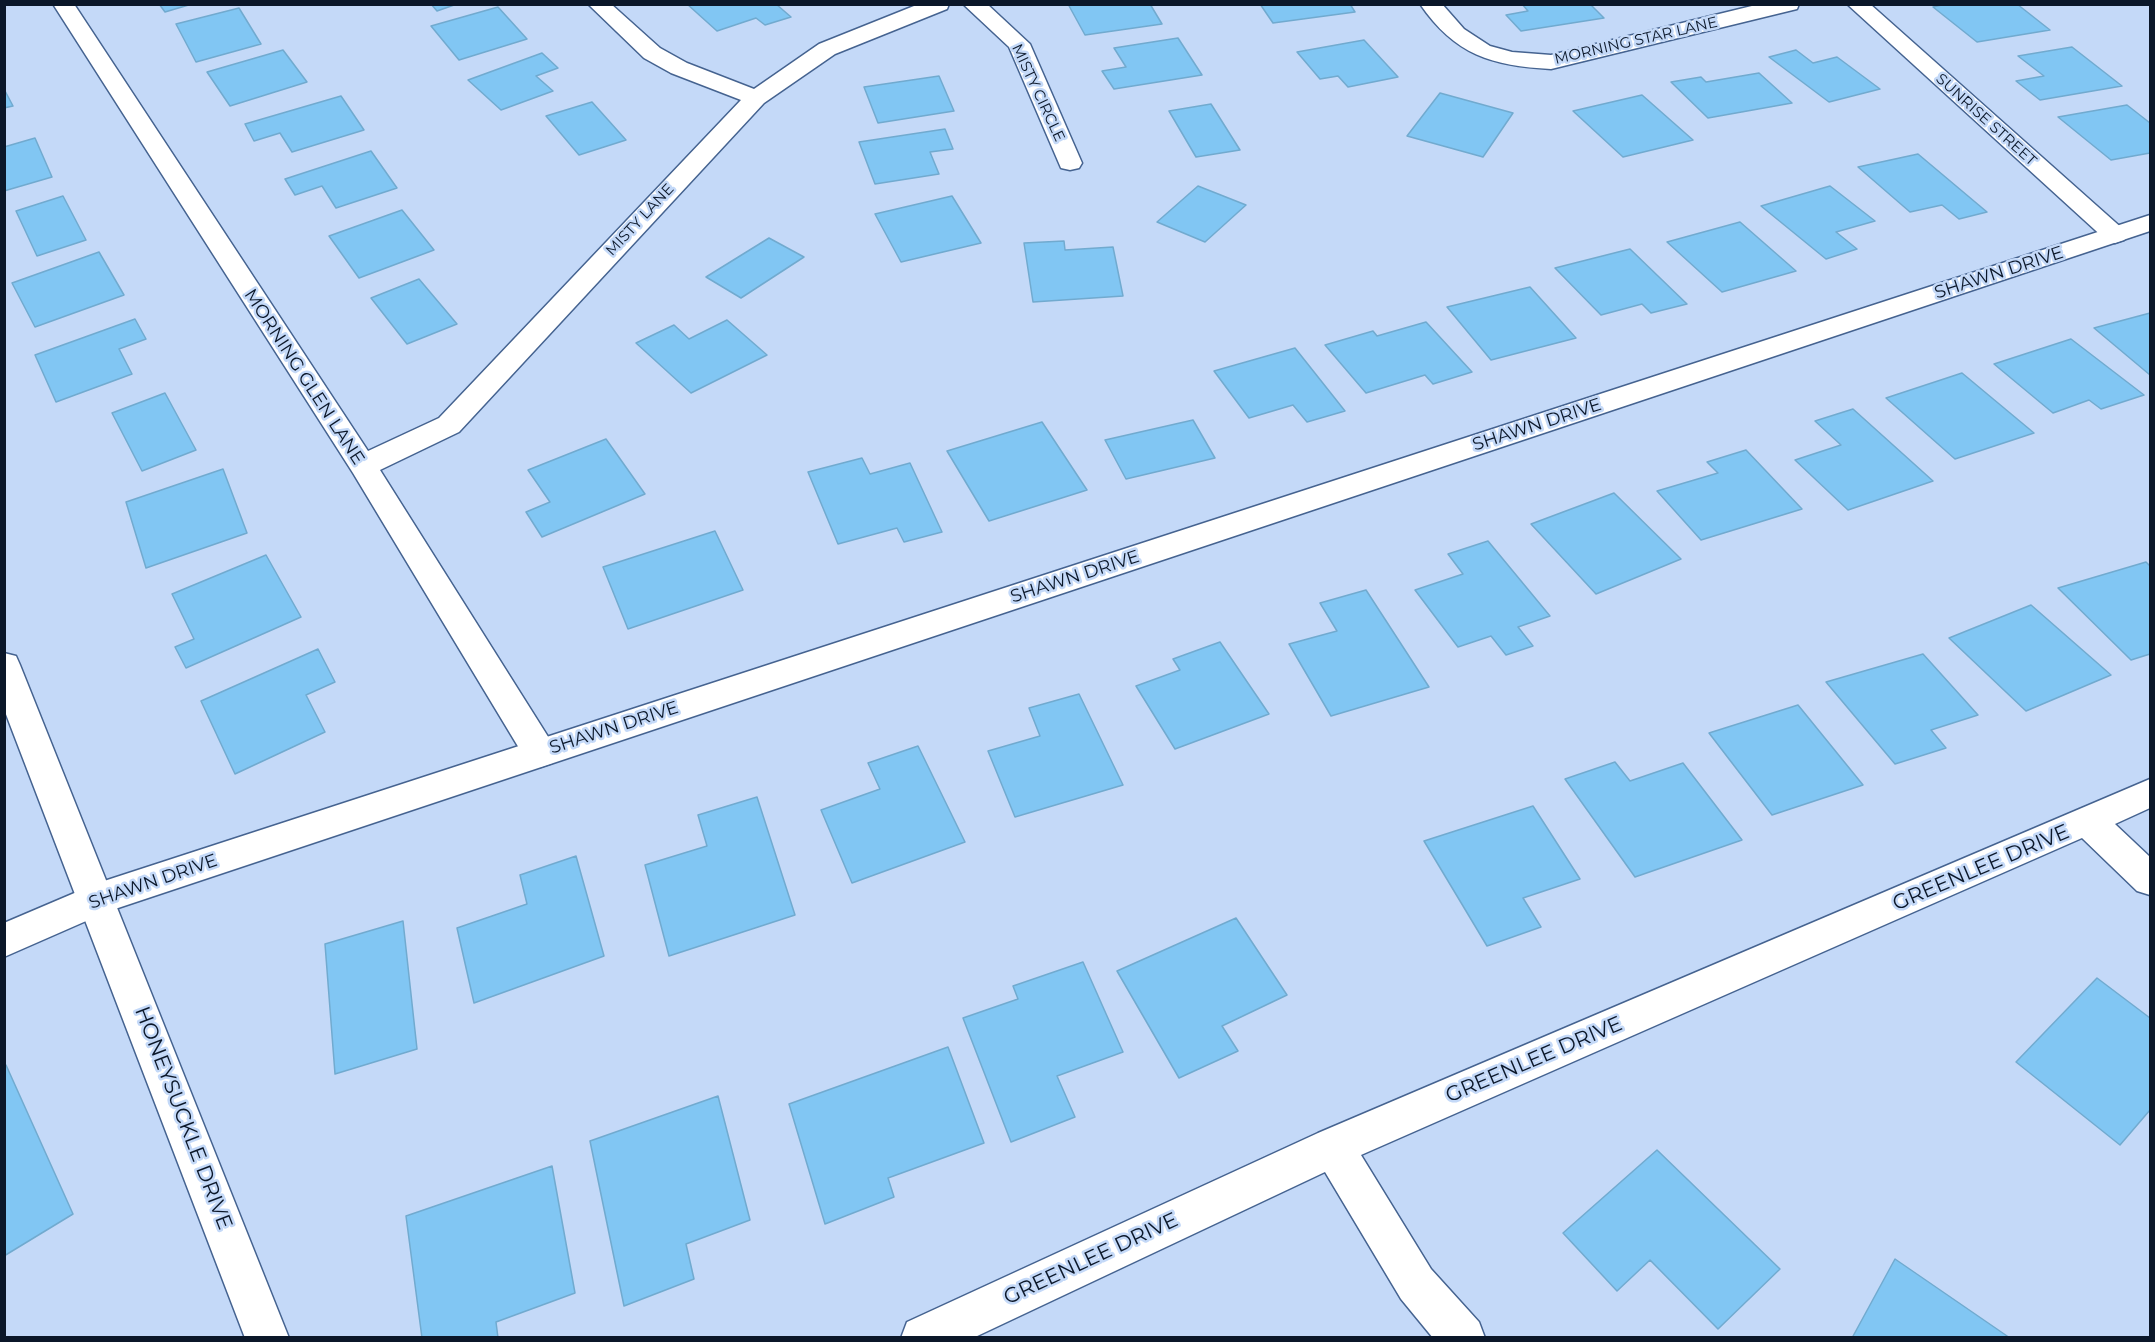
<!DOCTYPE html>
<html>
<head>
<meta charset="utf-8">
<style>
  body { margin:0 }
  #map { position:relative; width:2155px; height:1342px; overflow:hidden; background:#c4d9f8; font-family:Montserrat,sans-serif }
  canvas { display:block }
  .frame { position:absolute; inset:0; border:6px solid #0b1729; pointer-events:none }
</style>
</head>
<body>
<div id="map">
<canvas width="2155" height="1342"></canvas>
<div class="frame"></div>
</div>
<script>
const g = document.querySelector('canvas').getContext('2d');
g.lineJoin = 'round';
function fill(path, color) {
  g.fillStyle = color;
  g.fill(path, 'evenodd');
}
function trace(path, color, width, dash) {
  g.strokeStyle = color;
  g.lineWidth = width;
  g.lineCap = dash ? 'butt' : 'round';
  g.setLineDash(dash || []);
  g.stroke(path);
}
function write(font, color, halo, rows, align = 'center') {
  g.font = font + ' Montserrat,sans-serif';
  g.lineWidth = 5;
  g.setLineDash([]);
  g.textBaseline = 'middle';
  g.strokeStyle = halo;
  g.fillStyle = color;
  for (const [text, x, y, turn = 0] of rows) {
    g.save();
    g.translate(x, y);
    g.rotate((+turn || 0) * Math.PI / 180);
    g.textAlign = isNaN(turn) ? turn : align;
    if (halo) g.strokeText(text, 0, 0);
    g.fillText(text, 0, 0);
    g.restore();
  }
}
const building = new Path2D(`
  M159,4H192L165,12Z
  M431,4H457L437,11Z
  M687,4H776L791,17L765,25L756,18L717,31Z
  M1068,4H1150L1162,24L1085,35Z
  M1260,4H1350L1355,12L1273,23Z
  M1522,4H1590L1604,18L1521,31L1506,15L1528,11Z
  M1946,4H2017L2050,30L1977,42L1933,7Z
  M498,7L527,39L459,60L431,26Z
  M239,8L261,44L196,62L176,24Z
  M1178,38L1202,75L1114,89L1102,71L1126,67L1114,48Z
  M1364,40L1398,77L1348,87L1338,76L1320,79L1297,52Z
  M2072,47L2122,86L2040,100L2016,81L2044,76L2018,56Z
  M283,50L307,82L230,106L207,72Z
  M1796,50L1813,63L1837,57L1880,89L1829,102L1769,57Z
  M542,53L558,68L536,76L553,91L501,110L468,80Z
  M1759,73L1792,103L1708,118L1671,82L1701,77L1706,82Z
  M939,76L954,111L878,123L864,87Z
  M4,89L13,106L4,108Z
  M1440,93L1513,113L1483,157L1407,136Z
  M1642,95L1693,140L1623,157L1573,111Z
  M341,96L364,130L292,152L280,133L254,141L245,124Z
  M592,102L626,140L579,155L546,116Z
  M1211,104L1240,150L1196,157L1169,111Z
  M2127,105L2150,123V153L2111,160L2058,117Z
  M945,129L953,149L930,152L939,174L875,184L859,142Z
  M35,138L52,177L4,191V147Z
  M371,151L397,188L336,208L322,186L295,195L285,179Z
  M1918,154L1987,212L1959,219L1942,205L1910,212L1858,167Z
  M1198,186L1246,205L1205,242L1157,222Z
  M1830,186L1875,221L1836,232L1857,249L1826,259L1761,206Z
  M63,196L86,240L37,256L16,211Z
  M952,196L981,243L901,262L875,214Z
  M402,210L434,250L359,278L329,236Z
  M1740,222L1796,271L1722,292L1667,242Z
  M769,238L804,257L741,298L706,277Z
  M1064,241L1065,250L1113,247L1123,296L1033,302L1024,243Z
  M1630,249L1687,304L1651,313L1642,304L1601,315L1555,268Z
  M99,252L124,295L35,327L12,283Z
  M419,279L457,324L407,344L371,298Z
  M1530,287L1576,338L1491,360L1447,307Z
  M2150,313V375L2094,328Z
  M135,319L146,339L119,349L132,374L56,402L35,355Z
  M727,320L767,355L691,393L636,343L674,325L689,339Z
  M1426,322L1472,372L1433,384L1425,375L1366,393L1325,345L1373,331L1377,336Z
  M2071,339L2144,395L2101,409L2089,400L2053,413L1994,364Z
  M1295,348L1345,411L1307,422L1293,405L1249,418L1214,371Z
  M1962,373L2034,433L1955,459L1886,398Z
  M165,393L196,450L142,471L112,413Z
  M1853,409L1933,481L1848,510L1795,460L1841,445L1815,421Z
  M1193,420L1215,458L1126,479L1105,440Z
  M1042,422L1087,490L989,521L947,451Z
  M606,439L645,494L542,537L526,512L550,502L528,470Z
  M1746,450L1802,509L1701,540L1657,491L1718,473L1707,462Z
  M862,458L870,474L910,463L942,532L904,542L897,528L838,544L808,472Z
  M223,469L247,533L146,568L126,502Z
  M1614,493L1681,559L1596,594L1531,524Z
  M715,531L743,590L628,629L603,567Z
  M1488,541L1550,616L1518,627L1533,646L1506,655L1491,636L1458,647L1415,590L1463,574L1448,554Z
  M266,555L301,617L186,668L175,647L194,639L172,594Z
  M2146,562L2150,566V654L2131,660L2058,588Z
  M1366,590L1429,687L1331,716L1289,644L1337,631L1320,603Z
  M2031,605L2111,675L2026,711L1949,638Z
  M1220,642L1269,714L1175,749L1136,686L1180,670L1173,659Z
  M318,649L335,682L306,695L325,732L235,774L201,701Z
  M1923,654L1978,715L1931,730L1946,748L1895,764L1826,682Z
  M1079,694L1123,785L1015,817L988,751L1040,736L1029,708Z
  M1798,705L1863,785L1772,815L1709,733Z
  M918,746L965,842L852,883L821,810L880,789L868,763Z
  M1615,762L1630,781L1683,763L1742,840L1635,877L1565,779Z
  M757,797L795,915L669,956L645,865L707,846L698,815Z
  M1533,806L1580,879L1523,898L1541,927L1487,946L1424,841Z
  M576,856L604,956L474,1003L457,928L527,904L520,875Z
  M1236,918L1287,995L1222,1026L1238,1051L1179,1078L1117,971Z
  M403,921L417,1049L335,1074L325,944Z
  M1083,962L1123,1052L1057,1076L1075,1117L1011,1142L963,1018L1018,999L1013,986Z
  M2097,978L2150,1018V1110L2120,1145L2016,1062Z
  M948,1047L984,1143L888,1178L894,1197L825,1224L789,1104Z
  M6,1065L73,1214L4,1256V1066Z
  M718,1096L750,1220L686,1244L694,1279L624,1306L590,1141Z
  M1657,1150L1780,1269L1718,1329L1650,1260L1617,1291L1563,1233Z
  M552,1166L575,1293L496,1322L498,1338H422L406,1216Z
  M1895,1259L2010,1338H1852Z`);
fill(building, '#81c6f3');
trace(building, '#71aacf', 1.5);
const minor = new Path2D(`
  M53,4H74L368,451L439,418L741,100L671,73L644,58L588,4H611L660,48L687,63L754,89L819,44L919,4H949L947,9L835,54L764,103L459,432L380,470L552,743L557,753L552,763L540,767L528,763L353,473Z
  M963,4H987L1030,44L1082,163L1079,168L1070,170L1061,168L1009,47Z
  M1420,4H1442L1464,29L1490,46L1512,52L1551,55L1760,4H1799L1797,9L1551,69C1492,66 1455,55 1420,4Z
  M1847,4H1870L2124,230L2128,235L2124,240L2115,243L2106,240Z
  M4,653L16,656L20,665L289,1338H245L4,709Z
  M2150,779V808L2115,824L2150,857V895L2137,891L2082,838L1361,1155L1431,1269L1479,1322L1485,1338H1433L1401,1299L1325,1172L973,1338H901L907,1322L1318,1133Z`);
const tertiary = new Path2D(`
  M2150,215V231L109,911L4,957V923L98,883Z`);
trace(minor, '#456390', 3);
trace(tertiary, '#456390', 3);
fill(minor, '#fff');
fill(tertiary, '#fff');
write('15px', '#0b1729', '#c4d9f8', [
  ["MORNING STAR LANE",1636,41,-13],
  ["MISTY CIRCLE",1038,93,65],
  ["SUNRISE STREET",1986,120,42],
  ["MISTY LANE",640,220,-47]
]);
write('18px', '#0b1729', '#c4d9f8', [
  ["SHAWN DRIVE",1999,273,-18],
  ["MORNING GLEN LANE",304,377,57],
  ["SHAWN DRIVE",1537,425,-18],
  ["SHAWN DRIVE",1075,577,-18],
  ["SHAWN DRIVE",614,728,-18],
  ["SHAWN DRIVE",153,882,-19]
]);
write('21px', '#0b1729', '#c4d9f8', [
  ["GREENLEE DRIVE",1981,868,-23],
  ["GREENLEE DRIVE",1534,1060,-23],
  ["HONEYSUCKLE DRIVE",183,1118,69],
  ["GREENLEE DRIVE",1091,1259,-25]
]);
</script>
</body>
</html>
